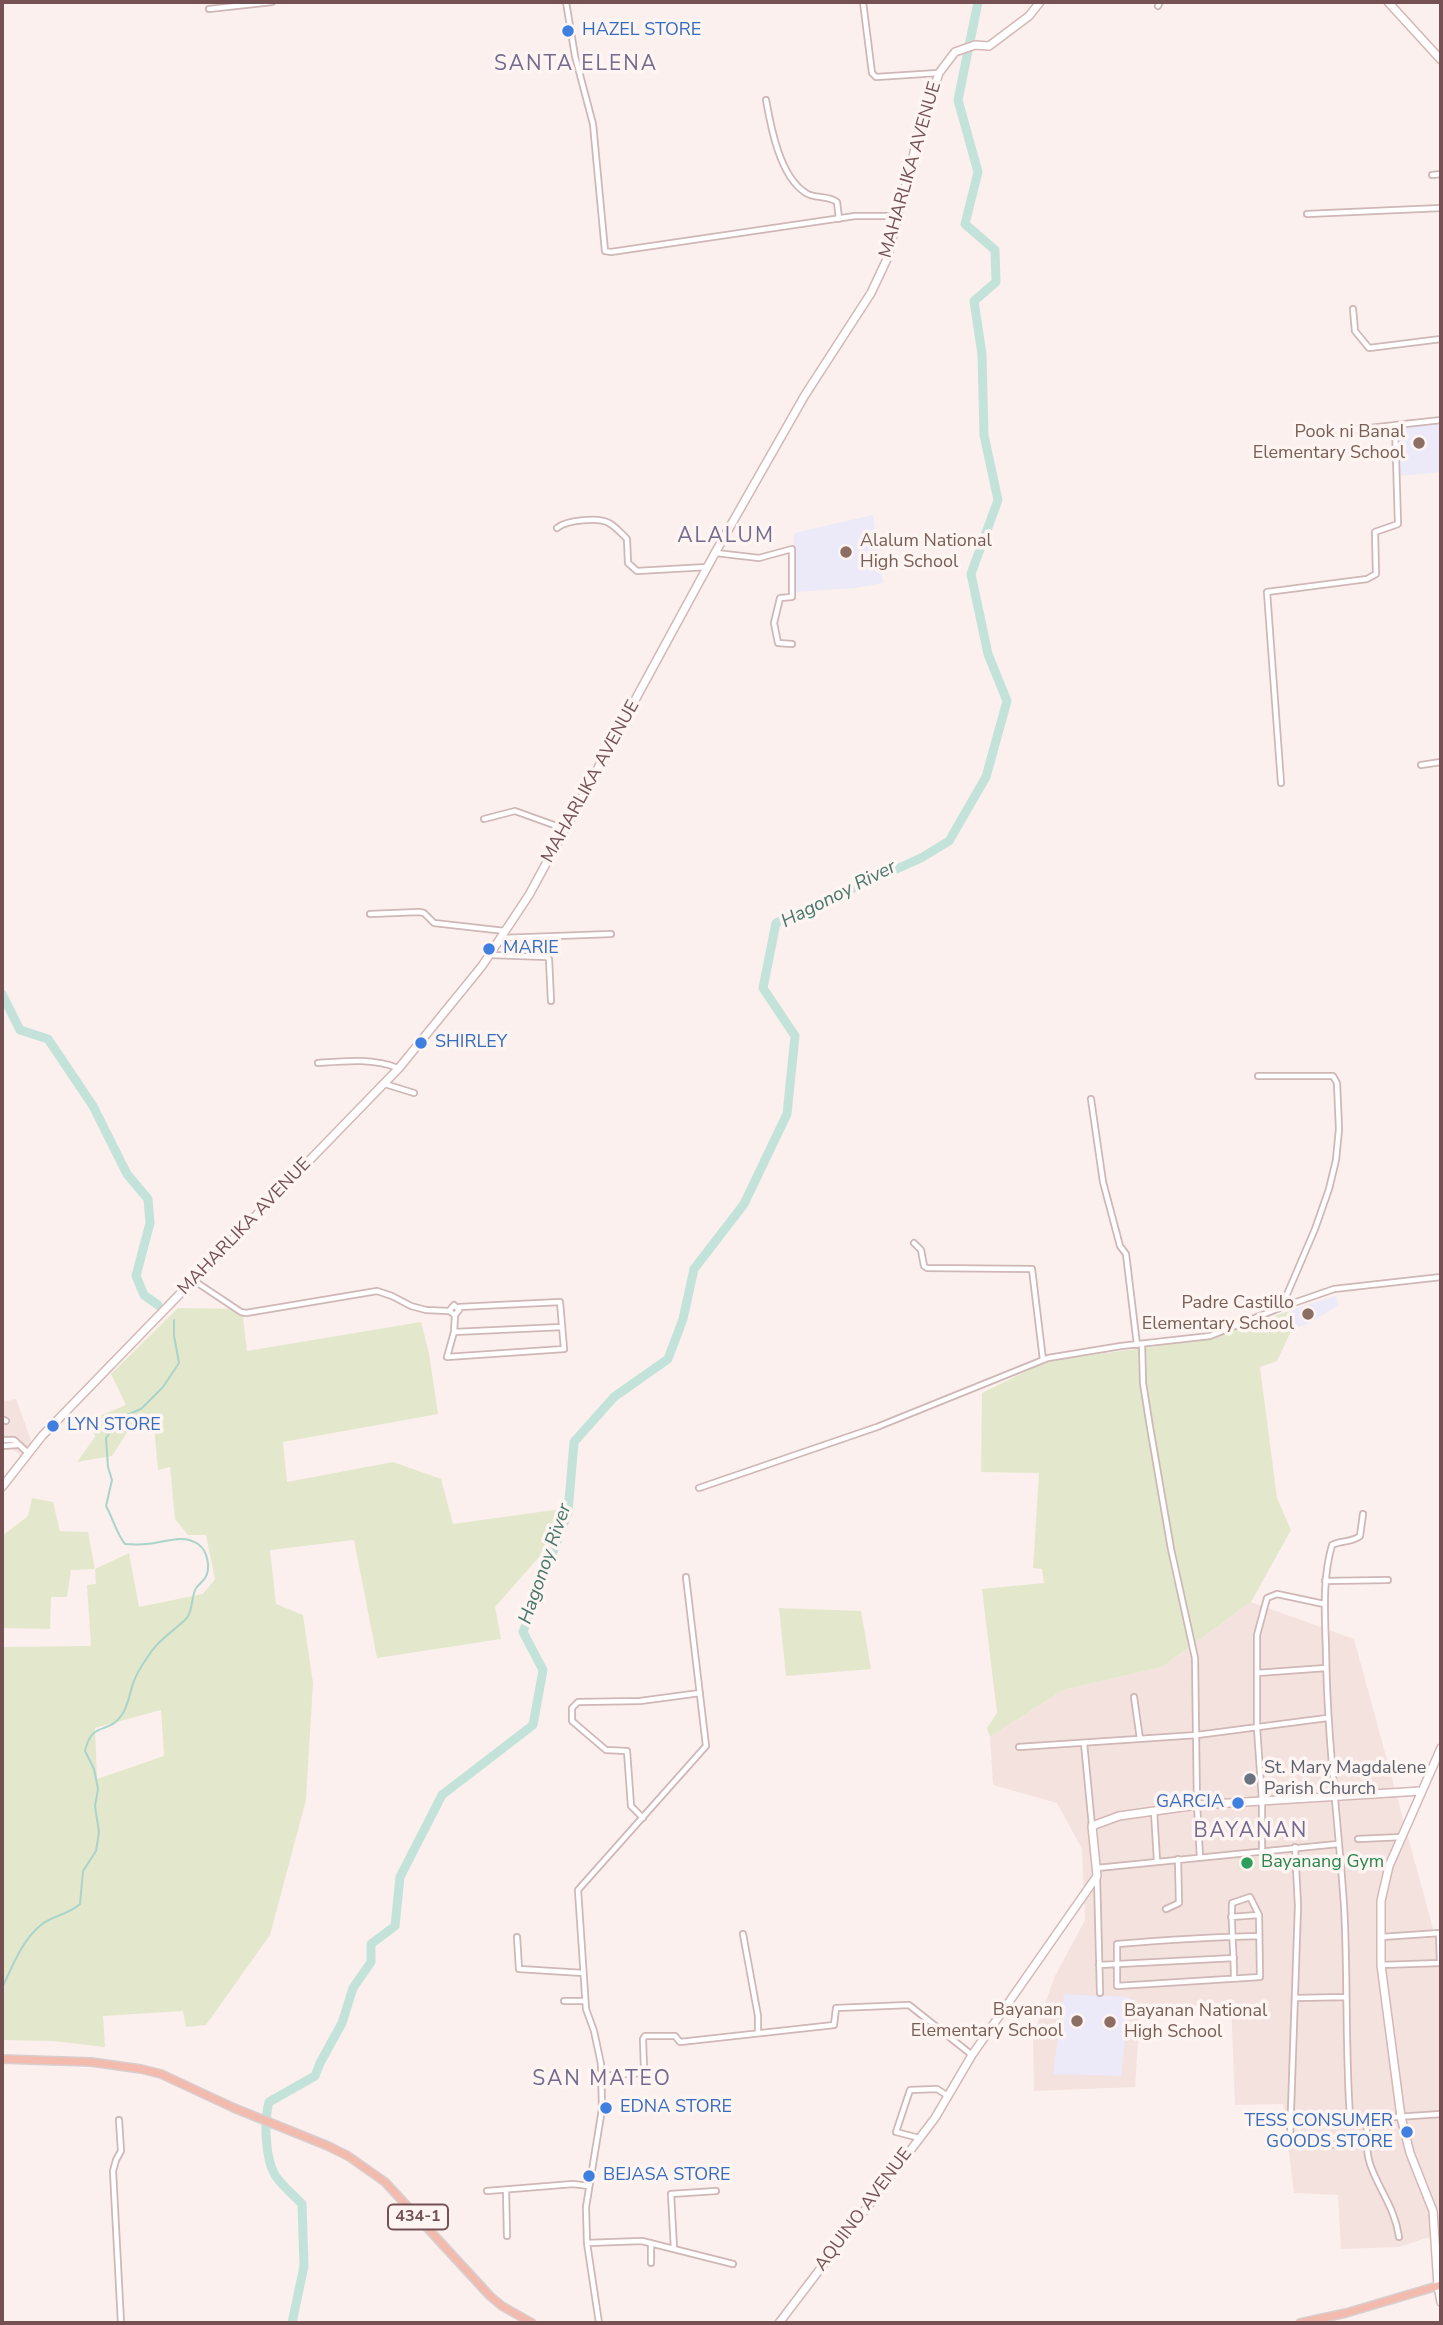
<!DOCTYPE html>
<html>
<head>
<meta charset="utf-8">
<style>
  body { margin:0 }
  #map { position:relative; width:1443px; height:2325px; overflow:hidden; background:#fbf0ed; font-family:"Nunito Sans",sans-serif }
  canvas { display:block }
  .frame { position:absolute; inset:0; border:4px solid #755154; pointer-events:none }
</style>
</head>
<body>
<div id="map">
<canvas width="1443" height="2325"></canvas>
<div class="frame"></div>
</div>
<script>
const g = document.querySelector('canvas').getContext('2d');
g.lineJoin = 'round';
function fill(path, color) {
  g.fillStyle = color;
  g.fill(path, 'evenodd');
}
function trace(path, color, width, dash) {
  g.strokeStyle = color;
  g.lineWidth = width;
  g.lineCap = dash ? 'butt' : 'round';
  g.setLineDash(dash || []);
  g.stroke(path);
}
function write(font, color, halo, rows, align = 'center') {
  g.font = font + ' "Nunito Sans",sans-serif';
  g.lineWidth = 7;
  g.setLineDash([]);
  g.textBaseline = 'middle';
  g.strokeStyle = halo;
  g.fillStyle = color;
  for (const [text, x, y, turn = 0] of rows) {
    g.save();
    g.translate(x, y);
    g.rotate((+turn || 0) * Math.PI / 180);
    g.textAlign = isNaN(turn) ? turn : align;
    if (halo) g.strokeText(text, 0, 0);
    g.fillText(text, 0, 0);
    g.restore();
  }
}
fill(new Path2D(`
  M16,1399L32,1443L19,1460V1454L12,1449H2V1402Z
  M1251,1602L1354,1639L1441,1958V2233L1399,2247L1341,2249L1338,2195L1294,2193L1283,2104L1235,2105L1231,2002L1140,2010L1135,2087L1034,2091L1033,2036L1055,1976L1085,1920L1082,1849L1057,1803L993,1785L990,1737L1063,1690L1162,1667Z`), '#f4e2df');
fill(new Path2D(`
  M1441,423V472L1398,476L1396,427Z
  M873,515L883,583L855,588L793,592L794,533Z
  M1335,1296L1339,1305L1308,1324L1292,1329L1289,1311Z
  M1064,1994L1130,1997L1121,2076L1053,2074Z`), '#ece9f8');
fill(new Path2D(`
  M178,1308L242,1309L247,1351L421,1322L429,1353L438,1414L283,1442L287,1482L393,1462L441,1479L453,1524L561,1509L540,1556L495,1607L501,1639L377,1658L354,1540L270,1550L276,1604L303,1615L313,1683L306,1800L270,1935L206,2025L186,2027L183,2011L103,2016L105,2047L53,2041L2,2040V1647L91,1646L87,1585L96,1584L95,1569L71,1570L67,1597H51L50,1629L2,1628V1536L28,1516L32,1498L53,1502L60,1531L88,1532L95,1569L129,1553L139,1607L203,1594L215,1579L206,1535H188L175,1519L170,1467L158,1470L154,1426L128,1431L112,1456L77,1462L95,1437L90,1420L126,1405L111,1374ZM161,1710L164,1756L97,1779L95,1728Z
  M1289,1311L1292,1329L1277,1361L1260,1367L1277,1498L1291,1530L1251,1602L1162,1667L1063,1690L990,1737L987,1728L997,1713L982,1589L1044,1583L1042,1569L1033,1568L1039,1473L981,1472L982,1393L1047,1361L1209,1339Z
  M779,1608L861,1611L871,1669L786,1676Z
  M1256,1857L1257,1869L1238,1870L1237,1858Z`), '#e3e8cc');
trace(new Path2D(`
  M2,1988C12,1967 22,1940 41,1925C53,1915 68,1915 80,1904L83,1871L96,1851L99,1832L95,1806L98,1789L94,1769L85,1751C92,1720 108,1735 121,1716C129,1706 129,1693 134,1681C137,1673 142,1665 147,1658C157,1641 171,1633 185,1620C193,1612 191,1600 195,1590C197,1585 202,1583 205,1578C211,1569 208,1551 198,1544C182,1533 164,1543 146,1544C139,1545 132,1544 125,1544C116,1533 113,1518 106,1506L112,1480L108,1467L106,1438L122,1417L141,1409L163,1387L179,1363L174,1336V1320`), '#aad4c9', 2);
trace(new Path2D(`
  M2,994L20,1030L48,1039L93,1106L127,1174L148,1199L150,1223L136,1276L144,1295L158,1305
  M292,2323L304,2266L302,2204C294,2195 281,2185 275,2175C265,2158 264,2121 269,2102L315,2076L320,2063L342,2023L353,1988L371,1962V1944L395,1926L400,1877L442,1795L533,1725L543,1670L523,1632L568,1512L574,1442L614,1397L668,1359L683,1319L694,1269L744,1204L787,1114L795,1036L763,988L776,923L921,858L949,841L986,777L1007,701L988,654L971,574L998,500L984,435L982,354L974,301L996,282L995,250L965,224L978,172L958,100L978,2`), '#c3e3da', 9);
const street = new Path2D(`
  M566,2L575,56L593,124L605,251L611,252L855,216H897
  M863,2L872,73L876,77L938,73
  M1158,6L1160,2
  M209,9L272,2
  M766,100C771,128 780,177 806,193C815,199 827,195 837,202L839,219
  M1432,175L1441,174
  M1307,214L1441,208
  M1353,309L1355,331L1369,348L1441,339
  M1351,430L1441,420
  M557,528C566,520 599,517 609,523C616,527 622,534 627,539L628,563L637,571L707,567
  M716,553L759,558L792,549V597L780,598L774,623L778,643L792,644
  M1421,765L1441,762
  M1281,783L1267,592L1367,579L1376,574L1375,532L1398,524L1395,425
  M484,819L515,811L565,829
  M370,914L419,912L424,913L434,923L505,931
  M502,938L611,934
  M491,955L547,957L549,959L551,1001
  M318,1063C345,1061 372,1058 398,1068
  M1258,1076H1333L1337,1083L1339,1129L1336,1160L1329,1189L1315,1229L1282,1306
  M385,1084L414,1093
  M1091,1099L1103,1182L1120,1246L1126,1254L1137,1345
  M914,1243L921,1250L924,1266L927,1268L1032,1269L1043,1360
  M193,1280L241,1312L246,1313L377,1291L392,1296L411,1306L426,1310L449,1311L455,1315L459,1310L454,1305L449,1311
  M455,1315L454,1332L447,1357L564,1349L560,1302L459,1307
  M454,1332L562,1327
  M1142,1344L1143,1383L1150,1427L1171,1549L1195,1658L1197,1805L1200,1857
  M2,1419L6,1421
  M2,1440H14L28,1453
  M2,1446L17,1445
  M699,1488L877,1427L1048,1358L1121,1346L1210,1336L1282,1307L1334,1289L1441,1277
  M1363,1514L1360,1536C1351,1543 1341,1540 1332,1545C1322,1580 1325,1615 1326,1651C1327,1736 1338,1820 1344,1905C1348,1975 1345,2046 1350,2117L1367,2119C1367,2134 1365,2149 1370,2164C1379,2190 1395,2208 1399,2237
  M1325,1581L1388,1580
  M1257,1673L1326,1668
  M1134,1697L1140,1739
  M1084,1743L1092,1826
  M1019,1747L1197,1735L1327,1718
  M1154,1811L1157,1861
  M643,1818L631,1806L627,1751L606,1750L572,1721V1708L578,1702L640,1701L700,1693
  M1358,1839L1402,1837
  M1295,1847L1298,1906L1290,2138C1305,2150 1347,2143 1366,2142
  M1262,1850V1800L1257,1728V1635L1267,1598L1277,1594L1324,1604
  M1097,1868L1338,1844
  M1097,1876L1100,1993
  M1166,1909L1179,1903L1178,1859
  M1231,1917L1258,1915
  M743,1934L758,2016V2033
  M517,1937L519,1969L583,1973
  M1381,1937L1440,1933
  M1099,1965L1234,1958
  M1381,1965L1440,1963L1439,1933
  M1234,1978C1234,1953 1231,1928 1232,1903L1250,1897L1259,1915L1260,1977L1117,1986V1944C1164,1940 1211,1937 1259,1936
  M1295,1998L1346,1997
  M564,2001H585
  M601,2076L642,2073L644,2069L643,2039L645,2036H675L680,2042L834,2025L836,2008L909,2005L972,2055
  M1367,2119L1441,2114
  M119,2120L121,2151L116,2160L113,2171L121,2323
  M919,2138L896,2132L910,2090L937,2089L948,2096
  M506,2190L507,2236
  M487,2191L573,2184L589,2186
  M587,2243L642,2241L733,2264
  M651,2243V2263
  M674,2249L671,2194L716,2191
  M599,2323L587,2243L586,2207L602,2109L601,2064L594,2031L586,2009L578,1890L706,1746L686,1577`);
const secondary = new Path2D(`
  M1388,2L1441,60
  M2,1487L42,1436L399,1068L482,966L529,895L715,553L805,395L871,293L887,259L917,141L939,73L955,52L975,45L989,46L1029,16L1040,2
  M1441,1748L1389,1866L1381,1901V1965L1401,2117L1410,2153L1433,2211L1438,2286L1441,2302
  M779,2323L935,2118L972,2055L1097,1876L1092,1826L1119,1816L1197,1805L1421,1791`);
const primary = new Path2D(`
  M2,2059L91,2062L141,2069L161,2074L234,2108L328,2146L348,2156L385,2182L490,2296L502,2306L532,2323
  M1300,2323L1346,2313L1441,2285`);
trace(street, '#cfb7b6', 8);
trace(secondary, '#d4b7b6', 10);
trace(primary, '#d8cecf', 10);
trace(street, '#fff', 4.5);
trace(secondary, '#fff', 7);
trace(primary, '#f2bbad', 7);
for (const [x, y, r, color] of [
  [568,31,7,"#3f7fe0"],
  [1419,443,7,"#8d6e63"],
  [846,552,7,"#8d6e63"],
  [489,949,7,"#3f7fe0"],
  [421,1043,7,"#3f7fe0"],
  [1308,1314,7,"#8d6e63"],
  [53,1426,7,"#3f7fe0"],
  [1250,1779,7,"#6b7280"],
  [1238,1803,7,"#3f7fe0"],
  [1247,1863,7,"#2e9e5b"],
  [1077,2021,7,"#8d6e63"],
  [1110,2022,7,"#8d6e63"],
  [606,2108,7,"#3f7fe0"],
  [1407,2132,7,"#3f7fe0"],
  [589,2176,7,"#3f7fe0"]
]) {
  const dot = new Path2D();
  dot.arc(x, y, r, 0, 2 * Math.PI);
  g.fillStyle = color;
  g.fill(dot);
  trace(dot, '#fef5f3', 2.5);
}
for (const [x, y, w] of [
  [418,2217,60]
]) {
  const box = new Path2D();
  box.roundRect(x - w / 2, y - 12.5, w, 25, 5);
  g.fillStyle = '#fef5f3';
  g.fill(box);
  trace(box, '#755154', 2);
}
write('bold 16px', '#755154', null, [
  ["434-1",418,2217]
]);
write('18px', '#366cbe', '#fef5f3', [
  ["HAZEL STORE",582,31],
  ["MARIE",503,949],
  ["SHIRLEY",435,1043],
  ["LYN STORE",67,1426],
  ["GARCIA",1224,1803,"right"],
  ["EDNA STORE",620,2108],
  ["TESS CONSUMER",1393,2122,"right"],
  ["GOODS STORE",1393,2143,"right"],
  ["BEJASA STORE",603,2176]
], 'left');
write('18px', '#755154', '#fef5f3', [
  ["MAHARLIKA AVENUE",911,170,-74],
  ["MAHARLIKA AVENUE",591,782,-61],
  ["MAHARLIKA AVENUE",245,1227,-46],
  ["AQUINO AVENUE",864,2210,-53]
]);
write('18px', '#785e54', '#fef5f3', [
  ["Pook ni Banal",1405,433],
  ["Elementary School",1405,454],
  ["Alalum National",860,542,"left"],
  ["High School",860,563,"left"],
  ["Padre Castillo",1294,1304],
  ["Elementary School",1294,1325],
  ["Bayanan",1063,2011],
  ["Elementary School",1063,2032],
  ["Bayanan National",1124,2012,"left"],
  ["High School",1124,2033,"left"]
], 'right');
write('18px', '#5b616d', '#fef5f3', [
  ["St. Mary Magdalene",1264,1769],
  ["Parish Church",1264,1790]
], 'left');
write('18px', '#27864d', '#fef5f3', [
  ["Bayanang Gym",1261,1863]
], 'left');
write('italic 19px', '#46776b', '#fef5f3', [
  ["Hagonoy River",839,895,-27],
  ["Hagonoy River",546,1564,-71]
]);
g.letterSpacing = '2px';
write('21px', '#736a8f', '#fef5f3', [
  ["SANTA ELENA",576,65],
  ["ALALUM",726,537],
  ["BAYANAN",1251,1832],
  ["SAN MATEO",602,2080]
]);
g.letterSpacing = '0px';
</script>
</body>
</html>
